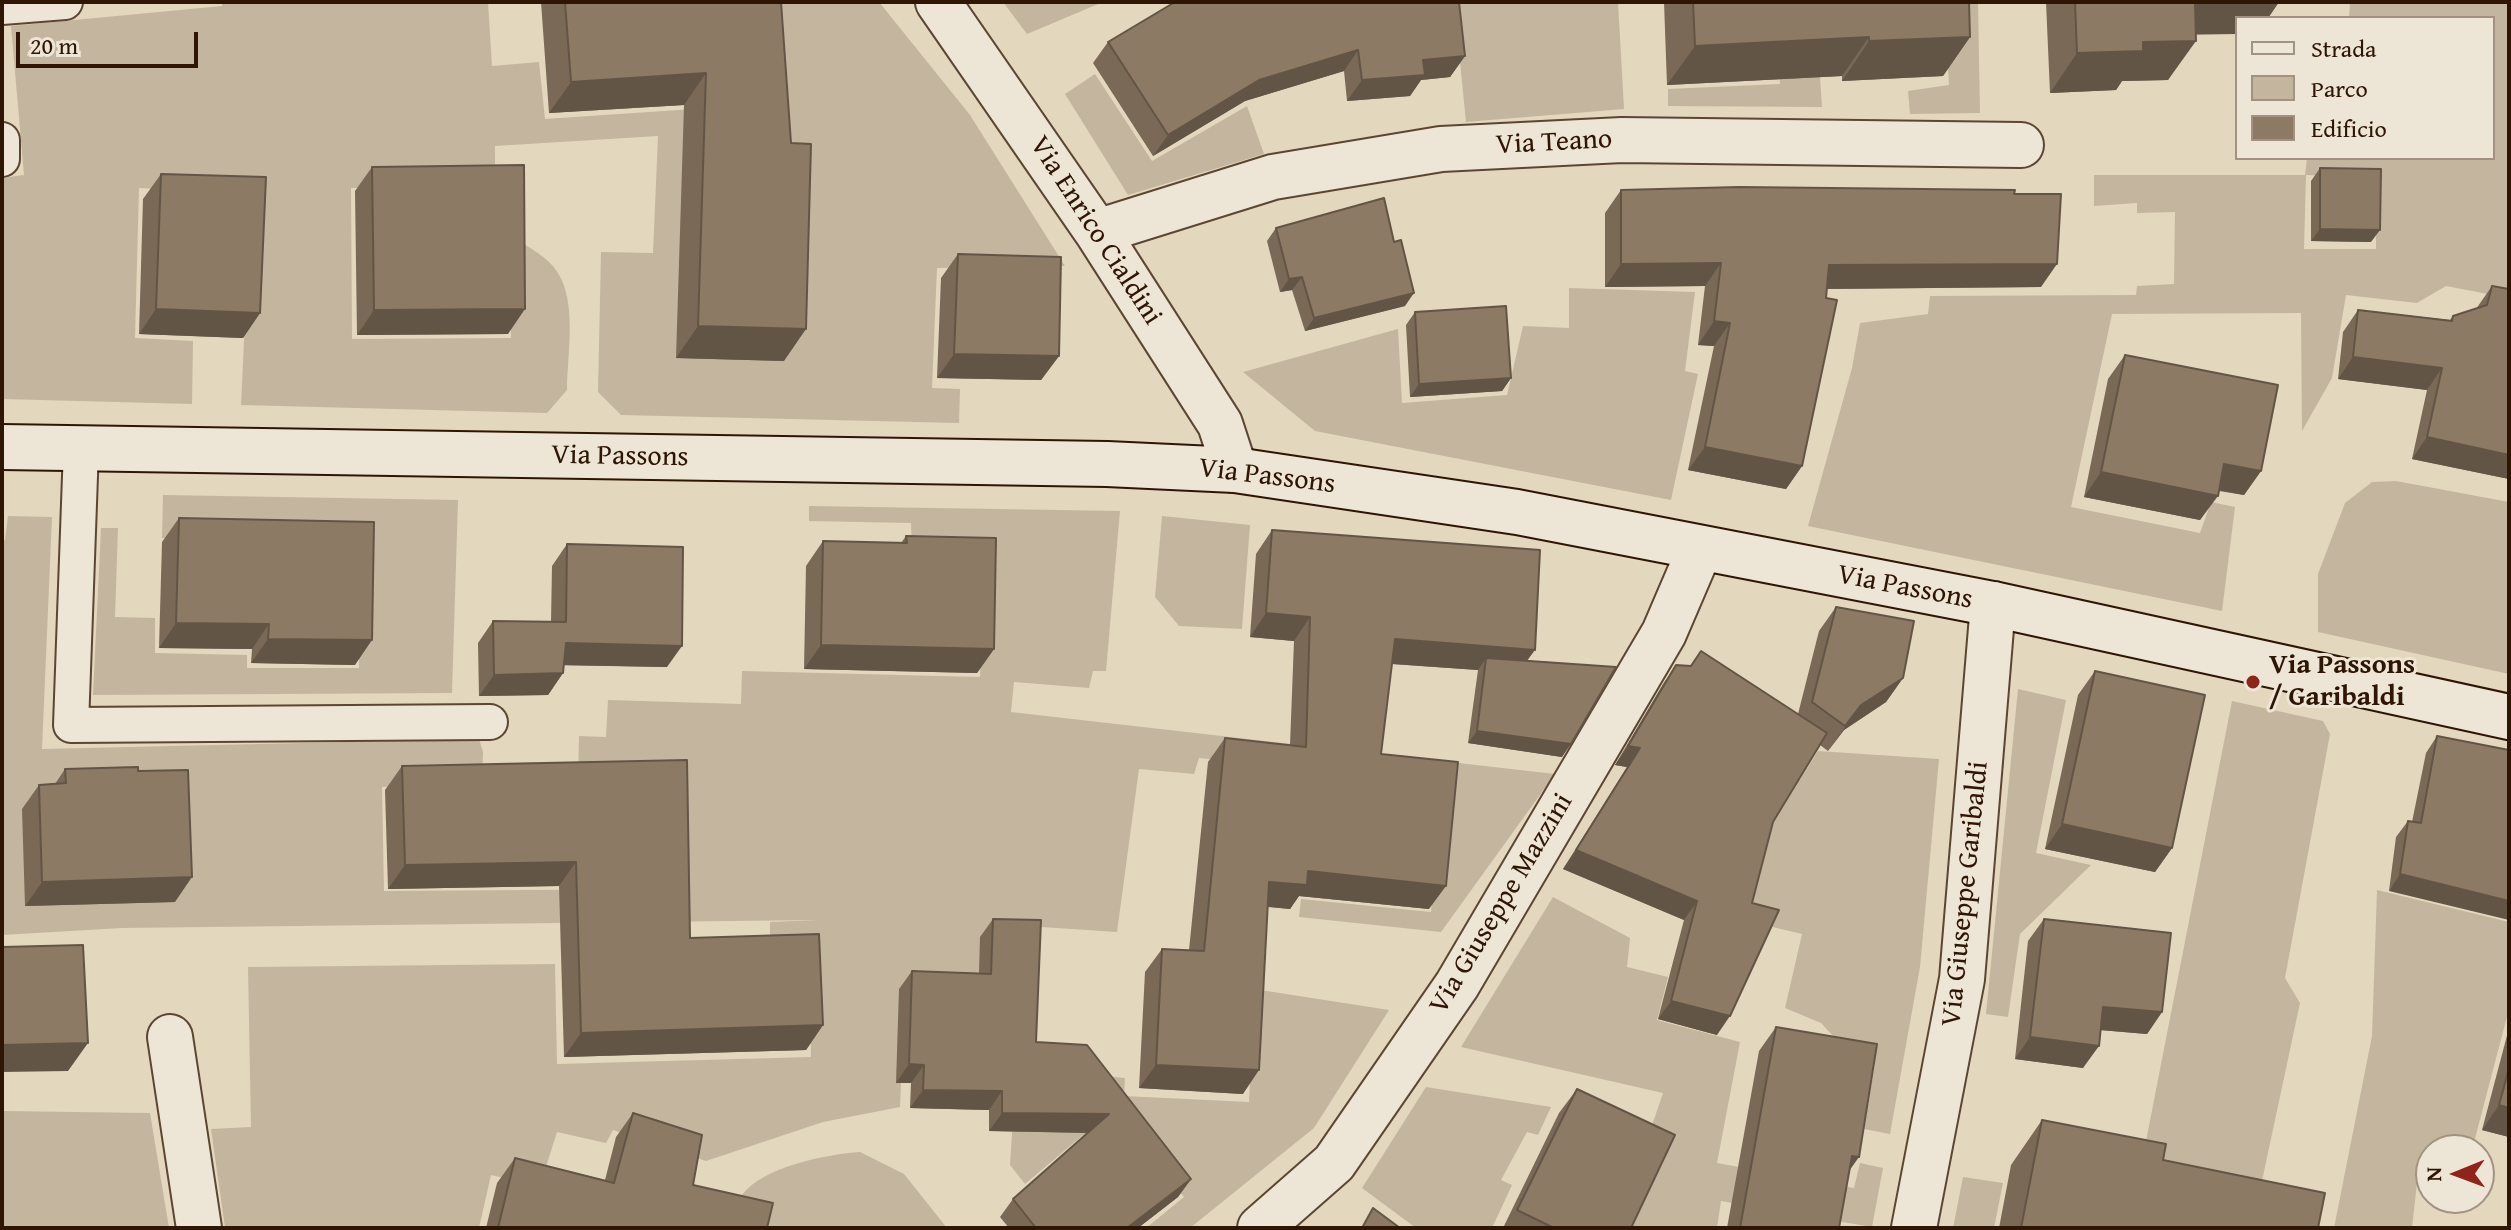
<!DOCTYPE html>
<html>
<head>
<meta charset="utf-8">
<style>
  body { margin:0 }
  #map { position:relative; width:2511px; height:1230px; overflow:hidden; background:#e3d7be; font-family:"Gentium Book Plus",serif }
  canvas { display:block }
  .frame { position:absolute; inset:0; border:4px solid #2f1503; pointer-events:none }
  .legend { position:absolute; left:2235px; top:16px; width:260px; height:144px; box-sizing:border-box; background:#ede5d5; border:2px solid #a19281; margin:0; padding:10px 14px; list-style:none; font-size:24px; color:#2f1503 }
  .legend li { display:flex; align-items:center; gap:16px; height:40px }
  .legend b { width:40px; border:2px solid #a19281 }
  .north { position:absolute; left:2415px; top:1134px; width:80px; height:80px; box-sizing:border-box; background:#ede5d5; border:2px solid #a19281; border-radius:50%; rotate:269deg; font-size:22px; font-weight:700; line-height:32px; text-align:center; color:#2f1503 }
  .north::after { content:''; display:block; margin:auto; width:28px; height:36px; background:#8f2418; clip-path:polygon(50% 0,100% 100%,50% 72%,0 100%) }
  .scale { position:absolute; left:16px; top:32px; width:182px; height:36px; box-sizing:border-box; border:4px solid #2f1503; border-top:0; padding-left:10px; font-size:24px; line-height:28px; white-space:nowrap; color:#2f1503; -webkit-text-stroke:6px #ede5d5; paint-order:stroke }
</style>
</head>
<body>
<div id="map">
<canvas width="2511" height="1230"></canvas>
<div class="frame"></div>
<ul class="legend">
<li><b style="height:10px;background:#ede5d5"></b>Strada</li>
<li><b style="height:22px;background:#c4b69e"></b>Parco</li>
<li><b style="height:22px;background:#8d7a64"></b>Edificio</li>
</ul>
<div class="north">N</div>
<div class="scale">20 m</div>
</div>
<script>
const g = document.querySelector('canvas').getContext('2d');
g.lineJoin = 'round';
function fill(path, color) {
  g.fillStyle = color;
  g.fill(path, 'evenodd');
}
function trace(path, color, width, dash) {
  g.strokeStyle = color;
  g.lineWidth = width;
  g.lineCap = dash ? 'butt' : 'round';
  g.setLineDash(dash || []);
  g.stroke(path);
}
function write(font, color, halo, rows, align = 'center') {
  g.font = font + ' "Gentium Book Plus",serif';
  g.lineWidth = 6;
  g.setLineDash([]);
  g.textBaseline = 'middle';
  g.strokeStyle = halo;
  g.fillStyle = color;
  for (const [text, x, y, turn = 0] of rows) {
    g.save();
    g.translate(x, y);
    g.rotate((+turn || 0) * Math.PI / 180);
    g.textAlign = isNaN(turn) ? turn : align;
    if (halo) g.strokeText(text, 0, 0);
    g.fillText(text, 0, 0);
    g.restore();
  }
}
fill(new Path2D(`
  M222,2H488L492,66L539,62L545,119L767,104L761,2H879L970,115L1065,266L937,268L932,388L960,389L959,423L621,415L598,392L601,252L653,253L658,136L495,146V186L351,188L352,339L511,338V237C526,245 542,254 553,266C579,296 567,354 567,390L547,413L241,405L251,193L139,188L135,338L193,341L192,404L2,399V178L24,175L11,26L222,6Z
  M1003,2H1103L1027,34Z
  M1454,2H1618L1624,109L1466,122Z
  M1776,2H1815L1822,107L1668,106V89L1780,84Z
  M1945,2H1978L1980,113L1910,114L1908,91L1949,85Z
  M2350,2H2509V298L2446,286L2417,303L2346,295L2332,378L2302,431L2301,313L2112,314L2071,507L2200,533L2211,502L2235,507L2222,611L1808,526L1852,368L1860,323L1928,314L1930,296L2136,295L2137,286L2174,284L2175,212L2137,213V203L2094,206V175H2305L2307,158H2493V18H2349ZM2306,175L2376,178V249H2304Z
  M1095,74L1152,161L1247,106L1264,154L1128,195L1065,94Z
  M1569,288L1695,292L1685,371L1698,374L1671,500L1315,431L1243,372L1398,329L1402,403L1507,395L1523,326L1569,328Z
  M2396,481L2509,502V674L2318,632V574L2345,503L2372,482Z
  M163,495L458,500L452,693L93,695L101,528H118L115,617L155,618V653L247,655V668H359L360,543L162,538Z
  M809,506L1120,511L1106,671H1093L1089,688L1014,682L1011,712L1555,774L1441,932L1299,917L1301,899L1431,912L1444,783L1199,758L1194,774L1139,769L1117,932L1026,926L1019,1045L905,986L900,1107L823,1122L706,1161L613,1130L606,1143L557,1132L540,1186L491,1175L479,1228H225L211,1129L251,1127L248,967L555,964L557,1064L811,1057L809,950L770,953V922L819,920L122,928L2,935V541L5,540L8,516L52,517L42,749L479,739L483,752L482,784L382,787L384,891L675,889L578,782L579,736L606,737L608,700L741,704L742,671L980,677L983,556L912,553L911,523L809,521Z
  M1162,516L1250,525L1242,629L1179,626L1155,597Z
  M2018,689L2066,700L2036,853L2091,865L2020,934L2008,1017L1986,1014Z
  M2232,701L2323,721L2330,734L2285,978L2300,1003L2253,1223L2129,1228Z
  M1818,751L1939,759L1920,967L1890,1134L1864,1129L1875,1064L1833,1056V1036L1821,1023L1785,1008L1802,934L1743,920L1762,841Z
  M2377,890L2509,922V1009L2472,1150H2431V1159L2420,1156L2412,1228H2334L2372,1036Z
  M1553,897L1630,938L1627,967L1668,977L1657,1020L1740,1042L1717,1163L1854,1188L1860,1163L1883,1168L1872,1227L1721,1201L1717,1228H1631L1666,1156L1645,1146L1663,1093L1461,1047Z
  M1254,989L1389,1010L1314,1128L1190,1228H1146L1184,1197L1138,1140L1099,1150L1083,1135L1025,1184L1010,1165L1013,1119L1086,1074L1125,1078L1124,1096L1249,1102Z
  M1426,1087L1551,1107L1538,1135L1527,1132L1501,1180L1512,1185L1492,1228H1416L1362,1188Z
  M2,1111L150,1113L169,1228H2Z
  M860,1152L904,1174L947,1228H766L737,1214C739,1209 739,1199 742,1195C762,1167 828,1154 860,1152Z
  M1963,1177L2003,1183L1994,1228H1953Z`), '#c4b69e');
const lane = new Path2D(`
  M2,7L65,2
  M2,140V159
  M81,448L71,725L490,722`);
const street = new Path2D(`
  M938,2L1097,232L1220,424L1235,470
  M1097,232L1273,177L1441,149L1622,140L2021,145
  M170,1037L199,1228
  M1260,1228L1334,1163L1457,985L1664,633L1700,549
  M1914,1228L1962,979L1993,604`);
const secondary = new Path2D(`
  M2,447L1107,464L1235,470L1517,512L1993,604L2509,717`);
trace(lane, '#5c4632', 38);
trace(street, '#5c4632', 48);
trace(secondary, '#2f1503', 48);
trace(lane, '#ede5d5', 34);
trace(street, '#ede5d5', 44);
trace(secondary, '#ede5d5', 44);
fill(new Path2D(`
  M541,2H781L784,361L676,358L684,105L549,113Z
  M1175,2L1465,56L1450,77L1421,80L1410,96L1347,101L1344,71L1245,101L1153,156L1093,63L1108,42Z
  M1664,2H1969L1970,37L1943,76L1842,81V76L1667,85Z
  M2046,2H2279L2268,18H2237V34H2196L2168,80L2122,81L2116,90L2050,93Z
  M372,167L508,334L357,335L355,191Z
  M2320,168L2371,242L2311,241V181Z
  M161,174L260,313L243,338L139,334L143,199Z
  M1621,190L2014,194L2041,287L1827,289L1802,466L1786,489L1688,470L1714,346L1698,345L1705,286L1605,287V213Z
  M1276,228L1405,306L1305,331L1292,290L1280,292L1267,241Z
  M958,254L1059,356L1041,380L937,378L941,278Z
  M2492,286L2509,289V479L2412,459L2427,390L2338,379L2343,332L2358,310L2450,320L2453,316L2476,309Z
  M1415,312L1511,378L1502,391L1410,397L1406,325Z
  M2125,355L2261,471L2244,495L2219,491L2200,520L2084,497L2108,379Z
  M179,518L355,665L251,663L252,649L159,648L162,542Z
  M1272,530L1527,661L1562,757L1468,743L1478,670L1392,664L1381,754L1429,909L1299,896L1290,909L1268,907L1243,1094L1139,1088L1145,972L1162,949L1189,950L1208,762L1225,738L1290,745L1294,641L1250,637L1256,554Z
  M906,536L994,649L977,673L804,669L806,566L823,541L901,543Z
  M567,544L667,667L564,665L563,673L548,695L479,696L478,643L493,621L551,622L552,566Z
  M1836,607L1903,678L1886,702L1844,730L1828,751L1820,745L1773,822L1717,1035L1658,1019L1684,920L1563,869L1627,767L1615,765L1663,684L1676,665L1690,666L1701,651L1798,714L1819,631Z
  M2095,671L2172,848L2155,872L2045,849L2078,695Z
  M2437,736L2509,750L2389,891L2396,837L2408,821L2412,822L2426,753Z
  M687,760L690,938L823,1025L806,1050L564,1057L559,886L388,889L385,790L402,766Z
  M65,769L138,771L175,902L25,906L22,809L39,785L55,784Z
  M993,919L1036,1042L1191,1179L1178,1197L1138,1228H1009L1000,1217L1013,1199L1088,1133L989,1131V1110L910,1108L911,1083H896L899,989L912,971L979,973L980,937Z
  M2044,919L2162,1012L2147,1034L2100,1030L2083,1068L2015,1059L2028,941Z
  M1776,1027L1839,1228H1727L1759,1051Z
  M2509,1028V1137L2482,1130Z
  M1577,1089L1631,1228H1503L1559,1113Z
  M633,1113L693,1185L767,1228H486L497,1183L515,1158L605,1180L616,1137Z
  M2042,1120L2163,1160L2318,1228H1999L2011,1165Z`), '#796956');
fill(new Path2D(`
  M2190,2H2279L2268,18H2237V34L2167,35Z
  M1869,37L1842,76L1667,85L1695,46Z
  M1970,37L1943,76L1842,81L1869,41Z
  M2196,41L2168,80L2122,81L2116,90L2050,93L2077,53L2143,42Z
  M1358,50L1344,71L1245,101L1153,156L1168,135L1259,80Z
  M1465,56L1450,77L1421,80L1410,96L1347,101L1362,80L1423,60Z
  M706,73L684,105L549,113L571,82Z
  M2320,229L2380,230L2371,242L2311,241Z
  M1721,263L1705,286L1605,287L1621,264Z
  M2057,264L2041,287L1813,289L1829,265Z
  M1302,277L1292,290L1280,292L1289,279Z
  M1414,293L1405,306L1305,331L1314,318Z
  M156,309L260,313L243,338L139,334Z
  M525,309L508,334L357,335L374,310Z
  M1714,321L1730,323L1714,346L1698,345Z
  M698,326L806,329L784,361L676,358Z
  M954,354L1059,356L1041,380L937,378Z
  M2353,357L2442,368L2427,390L2338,379Z
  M1511,378L1502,391L1410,397L1419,384Z
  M2427,437L2509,455V479L2412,459Z
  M1705,447L1802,466L1786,489L1688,470Z
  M2224,464L2261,471L2244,495L2207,488Z
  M2101,472L2218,496L2200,520L2084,497Z
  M1266,613L1310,617L1294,641L1250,637Z
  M176,623L269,624L252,649L159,648Z
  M268,639L372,640L355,665L251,663Z
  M1395,639L1535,650L1518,673L1486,658L1478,670L1379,663Z
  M566,643L682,646L667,667L551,665Z
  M821,645L994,649L977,673L804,669Z
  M563,673L548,695L479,696L494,675Z
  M1903,678L1886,702L1844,730L1828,751L1861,705Z
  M1477,731L1571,744L1562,757L1468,743Z
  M1628,746L1640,748L1627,767L1615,765Z
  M2062,824L2172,848L2155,872L2045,849Z
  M1576,850L1697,901L1684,920L1563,869Z
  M576,862L559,886L388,889L405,865Z
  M1308,871L1446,886L1429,909L1299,896L1290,909L1252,905L1269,882Z
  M2400,874L2509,901V920L2389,891Z
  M192,877L175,902L25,906L42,882Z
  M1671,1001L1730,1016L1717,1035L1658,1019Z
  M2103,1007L2162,1012L2147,1034L2088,1029Z
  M823,1025L806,1050L564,1057L581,1033Z
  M2030,1037L2099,1046L2083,1068L2015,1059Z
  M88,1043L68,1071L2,1072V1045Z
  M909,1064L924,1065L911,1083H896Z
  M1156,1065L1259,1070L1243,1094L1139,1088Z
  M923,1090L1002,1091L989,1110L910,1108Z
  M2499,1105L2509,1108V1137L2482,1130Z
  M1002,1113L1109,1114L1096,1133L989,1131Z
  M1852,1156L1859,1157L1842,1181Z
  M1191,1179L1178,1197L1138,1228H1127Z`), '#635546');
const building = new Path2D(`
  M565,2H781L791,143L811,144L806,329L698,326L706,73L571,82Z
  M1175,2H1459L1465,56L1423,60L1425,75L1362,80L1358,50L1259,80L1168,135L1108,42Z
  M1693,2H1969L1970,37L1869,41V37L1695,46Z
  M2075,2H2195L2196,41L2143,42V51L2077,53Z
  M524,165L525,309L374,310L372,167Z
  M2320,168L2381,169L2380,230L2320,229Z
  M161,174L266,177L260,313L156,309Z
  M1739,187L2015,190L2014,194H2061L2057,264L1829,265L1826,298L1837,300L1802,466L1705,447L1730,323L1714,321L1721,263L1621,264V190Z
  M1384,198L1394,242L1401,240L1414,293L1314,318L1302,277L1289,279L1276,228Z
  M958,254L1061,257L1059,356L954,354Z
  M2492,286L2509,289V455L2427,437L2442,368L2353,357L2358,310L2452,321L2453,316L2487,305Z
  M1506,306L1511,378L1419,384L1415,312Z
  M2125,355L2278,385L2261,471L2224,464L2218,496L2101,472Z
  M179,518L374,522L372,640L268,639L269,624L176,623Z
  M1272,530L1540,550L1535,650L1395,639L1381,754L1458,762L1446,886L1308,871L1307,885L1269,882L1259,1070L1156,1065L1162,949L1204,951L1225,738L1306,747L1310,617L1266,613Z
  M906,536L996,538L994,649L821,645L823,541L907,543Z
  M567,544L683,547L682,646L566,643L563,673L494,675L493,621L566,622Z
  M1836,607L1914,621L1903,678L1861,705L1845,726L1812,702Z
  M1701,651L1827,733L1773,822L1752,903L1779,910L1730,1016L1671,1001L1697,901L1576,850L1640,748L1628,746L1676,665L1691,666Z
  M1486,658L1616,667L1571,744L1477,731Z
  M2095,671L2205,695L2172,848L2062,824Z
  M2437,736L2509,750V901L2400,874L2408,821L2421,823Z
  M687,760L690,938L819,934L823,1025L581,1033L576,862L405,865L402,766Z
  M138,767V771L188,770L192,877L42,882L39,785L66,783L65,769Z
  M993,919L1041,920L1036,1042L1087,1045L1191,1179L1127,1228H1036L1013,1199L1109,1114L1002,1113V1091L923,1090L924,1065L909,1064L912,971L991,974Z
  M2044,919L2171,933L2162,1012L2103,1007L2099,1046L2030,1037Z
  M83,945L88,1043L2,1045V947Z
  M1776,1027L1877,1044L1859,1157L1852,1156L1839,1228H1740Z
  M2509,1068V1108L2499,1105Z
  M1577,1089L1675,1135L1631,1228H1554L1517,1210Z
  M633,1113L702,1135L693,1185L773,1203L767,1228H498L515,1158L614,1183Z
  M2042,1120L2166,1144L2163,1160L2325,1193L2318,1228H2021Z
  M1373,1208L1400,1228H1362Z`);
fill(building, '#8d7a64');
trace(building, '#635546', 2);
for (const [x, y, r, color] of [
  [2253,682,8,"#8f2418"]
]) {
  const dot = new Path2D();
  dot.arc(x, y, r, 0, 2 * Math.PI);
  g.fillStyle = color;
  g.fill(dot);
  trace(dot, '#ede5d5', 3);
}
write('28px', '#2f1503', '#ede5d5', [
  ["Via Teano",1554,143,-3],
  ["Via Enrico Cialdini",1095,231,57],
  ["Via Passons",620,457,1],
  ["Via Passons",1267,477,7],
  ["Via Passons",1905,588,11],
  ["Via Giuseppe Garibaldi",1966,894,-84],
  ["Via Giuseppe Mazzini",1502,904,-59]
]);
write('bold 28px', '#2f1503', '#ede5d5', [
  ["Via Passons",2269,666],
  ["/ Garibaldi",2269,698]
], 'left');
</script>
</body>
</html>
